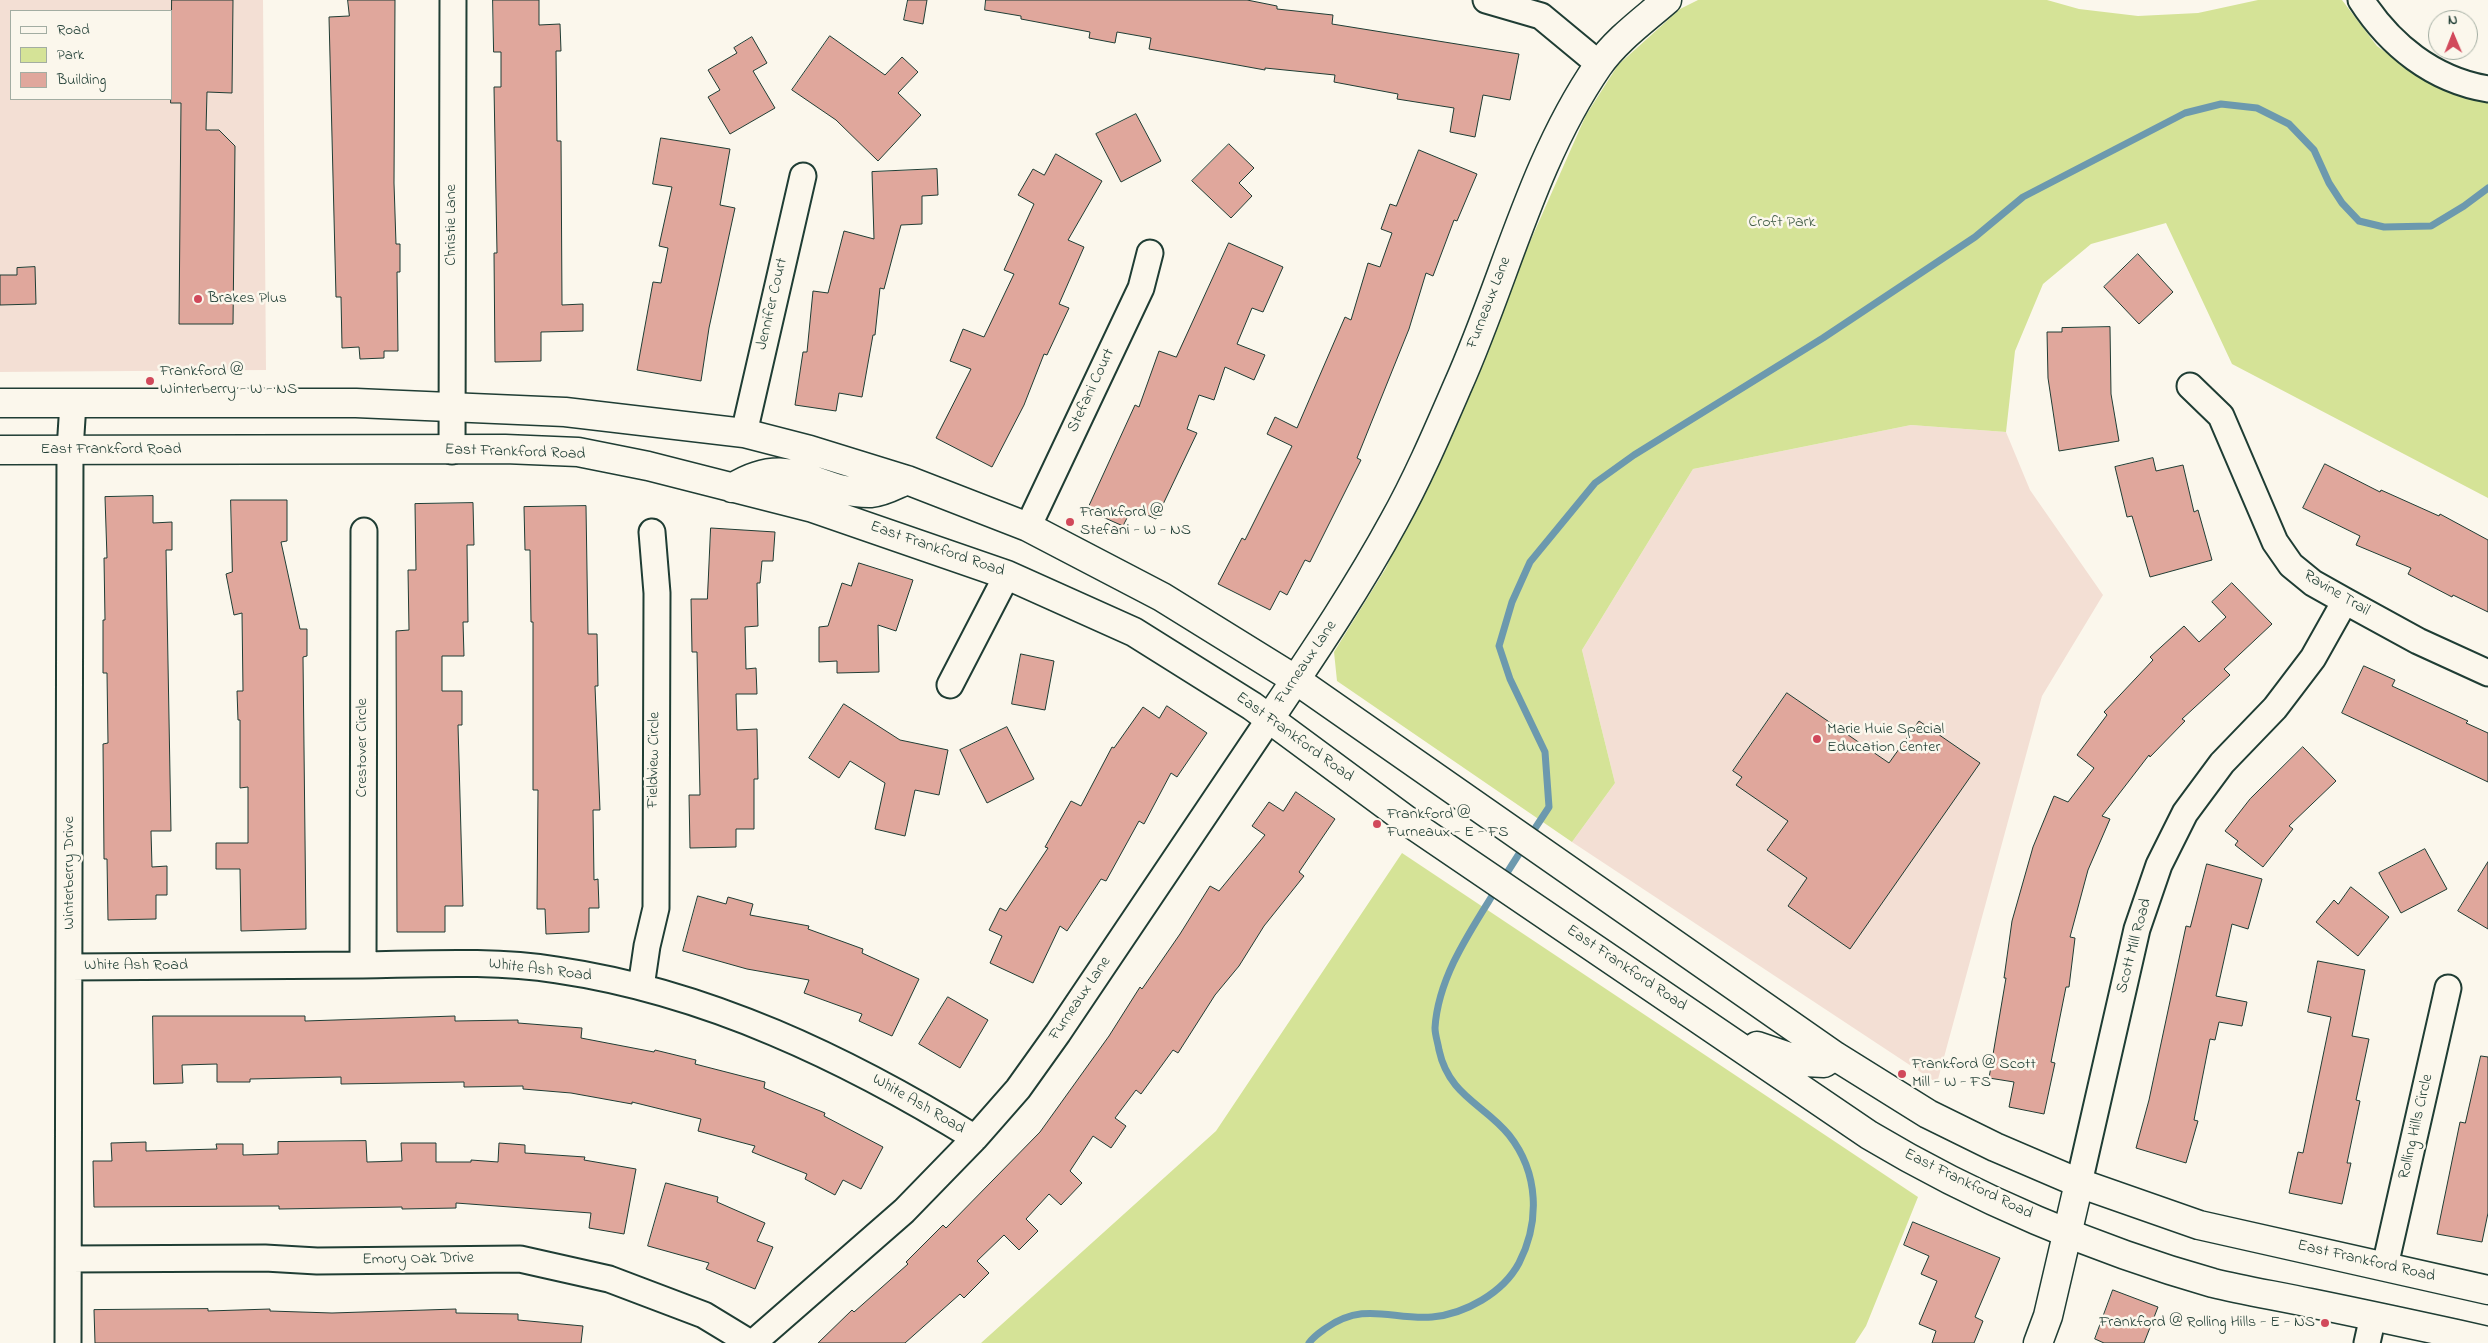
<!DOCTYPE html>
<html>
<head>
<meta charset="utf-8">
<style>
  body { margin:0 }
  #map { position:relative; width:2488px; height:1343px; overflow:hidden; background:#fbf7ec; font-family:"Indie Flower",sans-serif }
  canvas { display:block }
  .legend { position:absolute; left:10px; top:10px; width:162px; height:90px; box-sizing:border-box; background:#fbf7ec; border:1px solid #a3ada2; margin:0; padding:6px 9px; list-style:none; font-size:15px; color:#1f3d34 }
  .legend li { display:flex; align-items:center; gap:10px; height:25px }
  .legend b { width:25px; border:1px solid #a3ada2 }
  .north { position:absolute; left:2428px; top:10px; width:50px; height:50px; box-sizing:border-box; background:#fbf7ec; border:1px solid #a3ada2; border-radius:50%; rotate:359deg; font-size:14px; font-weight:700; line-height:20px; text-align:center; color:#1f3d34 }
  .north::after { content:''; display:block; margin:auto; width:18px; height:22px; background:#d1495b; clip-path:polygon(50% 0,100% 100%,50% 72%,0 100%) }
</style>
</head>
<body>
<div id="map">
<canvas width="2488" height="1343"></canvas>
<ul class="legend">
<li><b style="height:6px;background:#fbf7ec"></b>Road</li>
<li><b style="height:14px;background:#d5e397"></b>Park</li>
<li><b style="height:14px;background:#e0a79c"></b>Building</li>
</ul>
<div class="north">N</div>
</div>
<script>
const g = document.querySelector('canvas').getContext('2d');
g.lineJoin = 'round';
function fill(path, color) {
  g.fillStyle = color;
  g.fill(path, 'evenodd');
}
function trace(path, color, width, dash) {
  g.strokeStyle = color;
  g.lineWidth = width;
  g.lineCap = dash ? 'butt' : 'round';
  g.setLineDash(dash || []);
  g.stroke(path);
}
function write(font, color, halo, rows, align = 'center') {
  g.font = font + ' "Indie Flower",sans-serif';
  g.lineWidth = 5;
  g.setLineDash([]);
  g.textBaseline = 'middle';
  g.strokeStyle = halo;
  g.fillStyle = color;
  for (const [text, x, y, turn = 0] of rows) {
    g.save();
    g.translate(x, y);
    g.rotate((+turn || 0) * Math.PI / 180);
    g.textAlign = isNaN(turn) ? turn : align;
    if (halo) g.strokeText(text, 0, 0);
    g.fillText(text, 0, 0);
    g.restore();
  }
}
fill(new Path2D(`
  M0,0H263L266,370L0,372ZM11,11H171V99H11Z
  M1911,425L2006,432L2030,490L2103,595L2042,696L1937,1083L1572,842L1615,783L1582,650L1693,469Z`), '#f3dfd4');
fill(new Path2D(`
  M1698,0H2047L2079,9L2138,16L2198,13L2258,0H2342L2377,46L2410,70L2446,90L2488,100V498L2232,364L2166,223L2091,244L2043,284L2015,351L2006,432L1911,425L1693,469L1582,650L1615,783L1572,842L1337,681L1334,652L1386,568L1586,115L1618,65L1680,9Z
  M1402,853L1918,1197L1866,1326L1855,1343H981L1216,1131Z`), '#d5e397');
trace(new Path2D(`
  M1530,836L1549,807L1545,752L1510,679L1499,646L1512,602L1530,562L1595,483L1634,455L1823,338L1975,237L2023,197L2185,113L2221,104L2257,108L2289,124L2314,150L2329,183L2342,203L2359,221L2384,227L2431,226L2464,206L2488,188
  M1503,879L1524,846
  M1309,1343C1314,1336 1319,1333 1326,1328C1365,1301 1391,1320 1432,1317C1465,1314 1503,1293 1519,1263C1540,1222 1539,1173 1509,1135C1484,1104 1449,1096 1439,1050C1438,1043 1435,1035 1435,1028C1438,977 1471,930 1497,888`), '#6c99ae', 7);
const building = new Path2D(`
  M172,0H233L232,93L207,92L206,130H219L235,146L233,324H179L181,103H171Z
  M348,0H395L394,183L396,244H400V272H397L398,351H384V358L360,359L359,347L342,348L341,297H336L329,17L349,16Z
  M493,0H539V25L560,24L561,51H556L557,141H561L562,305L583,304V331L541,332V361L495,362L494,253H497L494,87H501V52H494Z
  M908,0H927L923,24L904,20Z
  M986,0H1247L1277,6V9L1333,15L1332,24L1519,54L1510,100L1483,95L1475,137L1450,132L1454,108L1397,99L1398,94L1334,82L1335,75L1265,68V70L1149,49L1151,38L1117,32L1115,43L1089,38L1090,32L1021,19V16L985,10Z
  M830,36L885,75L902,57L918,72L898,93L921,115L878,161L836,120L792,90Z
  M752,37L767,63L753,71L775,108L730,134L708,97L720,90L708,70L737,53L734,48Z
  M1136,114L1161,161L1121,182L1096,134Z
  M661,138L730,149L720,205L735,208L709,328L701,381L637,370L653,282L661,283L668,248L659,246L672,187L653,184Z
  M1229,144L1254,168L1239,183L1252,196L1231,218L1192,181Z
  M1419,150L1477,174L1457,221L1454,220L1433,276L1426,273L1409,329L1357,458L1361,460L1310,562L1305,560L1287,595L1280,591L1270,610L1218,584L1242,538L1245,540L1292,446L1267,434L1275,417L1297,428L1345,317L1351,320L1368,263L1380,267L1392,233L1381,229L1390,204L1396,206Z
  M1056,154L1102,181L1068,240L1084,247L1059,304L1069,308L1047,355L1044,354L1024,405L992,467L936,438L971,369L950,361L963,329L984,337L1014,274L1004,270L1034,204L1018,195L1033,169L1044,175Z
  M937,169L938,195L922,196V224L901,225L884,289L880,288L875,335H873L862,397L839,393L836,411L795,405L803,352H807L813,291L828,293L844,231L874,239L872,172Z
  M1229,243L1283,267L1263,312L1252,308L1237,344L1265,355L1254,380L1225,367L1214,400L1199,395L1187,429L1197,433L1156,519L1132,508L1123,526L1087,510L1135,405L1139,407L1159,351L1176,357Z
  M2138,254L2173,292L2139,324L2104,287Z
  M35,267L36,304L0,305V275H17V268Z
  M2110,327L2111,394L2119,441L2059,451L2048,378L2047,332H2062V328Z
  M2153,458L2156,471L2183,465L2194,512L2198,510L2212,560L2150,577L2132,516L2127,517L2115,467Z
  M2325,464L2380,492L2381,490L2439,516L2440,514L2488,540V612L2453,595L2452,597L2408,574L2411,568L2356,545L2360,536L2303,508Z
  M153,496V523L172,522V550H166L171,831H151L152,867L167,866V895H156V919L108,920L107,859H104L103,744L108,743L107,673H103V620H105L104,558H107L105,497Z
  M231,500H287V541L281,542L300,629H307V656L303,657L306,929L241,931L240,869H216V843H248V787L240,788V720H238L237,691H243L242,613L234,615L226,574L232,572Z
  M473,503L474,545H467L468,622H463L464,656H442V691H462V725H458L463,906H445V932H397L396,631L409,630L408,570H416L415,504Z
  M586,506L588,634H597L598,686H595L600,810H593L594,880L598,879L599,908H589V932L546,934L545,909H537L538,790H533V622H531L530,550H525L524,507Z
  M711,528L775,532L773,561H762L760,583H757L758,626L745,627L746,669L756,668L757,694H736L737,730L757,729L758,779H754V829H736V847L690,848L689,795H700L697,652H692L691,599H707Z
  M859,563L913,580L896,631L878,625L879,672L837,673V661L819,662V627L828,626L842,583L851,586Z
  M2232,583L2272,624L2224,669L2230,675L2182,719L2185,721L2150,757L2149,755L2102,816L2110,819L2088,870L2070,937L2075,938L2069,987H2066L2051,1062L2055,1063L2044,1114L2009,1107L2014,1082L1989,1078L2006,978H2004L2012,921L2033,847L2054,796L2068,802L2094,768L2077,755L2107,715L2104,712L2153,660L2150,657L2184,626L2199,642L2226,617L2212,602Z
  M1021,654L1054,661L1045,710L1012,704Z
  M2364,666L2395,680L2392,686L2468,721L2466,723L2488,733V782L2342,713Z
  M1787,693L1889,763L1919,721L1980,763L1850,949L1788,906L1807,878L1767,850L1788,821L1736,785L1742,777L1733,771Z
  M844,704L900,740L948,750L939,795L915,790L905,836L875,829L885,783L850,761L839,778L809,758Z
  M1167,706L1207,733L1177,777L1171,773L1144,824L1139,821L1106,881L1101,879L1067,931L1060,926L1033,983L990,963L1002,936L989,930L1000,908L1006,911L1048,848L1045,847L1071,801L1081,806L1112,747L1114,748L1143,707L1159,718Z
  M1007,727L1034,779L987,803L960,750Z
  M2303,747L2336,781L2289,826L2293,829L2263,867L2235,845L2238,841L2225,831L2250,799Z
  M1296,792L1335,819L1299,872L1304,876L1264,926L1239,966L1215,995L1178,1053L1173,1050L1141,1094L1136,1090L1115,1118L1126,1126L1111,1148L1093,1136L1070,1171L1082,1183L1061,1205L1049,1194L1026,1219L1038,1231L1019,1250L1004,1235L977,1261L989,1273L964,1298L960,1294L905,1343H818L852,1310L854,1312L908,1264L906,1262L943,1225L946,1228L1040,1132L1109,1036L1140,987L1142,989L1180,934L1210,886L1219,891L1265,835L1252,826L1269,802L1283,811Z
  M2425,849L2447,889L2401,913L2379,873Z
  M2488,862V929L2458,911Z
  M2207,864L2262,879L2248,929L2232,924L2216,996L2247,1002L2242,1026L2219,1022L2215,1040L2210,1039L2194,1120L2198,1121L2186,1163L2136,1148L2149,1100L2186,926L2190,927Z
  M2351,887L2389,917L2358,956L2316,922L2334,900L2338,904Z
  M698,896L726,904L728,897L753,904L750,915L809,926L808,929L863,949L862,953L919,979L892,1036L859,1021L862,1014L804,993L809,980L747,969L683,951Z
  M2318,961L2365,970L2352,1036L2369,1039L2356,1100L2360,1101L2347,1163H2351L2342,1204L2289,1193L2298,1152L2303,1153L2331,1017L2308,1012Z
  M948,997L988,1020L960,1068L919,1044Z
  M153,1016H305V1021L455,1016V1021L518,1020V1023L582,1028L581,1038L654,1052L655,1050L696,1060L695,1064L765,1082L764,1088L825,1113L824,1116L883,1147L861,1189L843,1180L835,1195L805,1179L807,1174L752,1152L755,1146L698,1131L701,1119L632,1102V1104L571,1093L523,1089V1086L464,1087V1082L341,1084V1077L250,1079V1082H217V1064L182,1065L183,1083L154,1084Z
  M2481,1056L2488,1057V1213L2482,1242L2437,1234L2460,1122L2465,1123Z
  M366,1141L367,1162L402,1161L401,1143H436V1162H471V1160L498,1162L499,1143L525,1145V1153L585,1157L584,1160L636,1169L624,1234L589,1228L591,1213L456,1203V1208L402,1209V1207L279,1209V1206L94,1207L93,1161H112L111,1143L146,1142V1151L217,1149L216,1144H243V1155L278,1154V1142Z
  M666,1183L718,1197L717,1202L765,1223L757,1241L773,1247L755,1289L706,1269L709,1263L648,1246Z
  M1913,1222L2000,1258L1975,1317L1983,1321L1974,1343H1932L1936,1331L1919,1324L1937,1281L1921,1274L1929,1256L1904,1245Z
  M2113,1290L2158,1307L2144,1343H2104L2095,1339Z
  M208,1309V1311L270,1309V1311L332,1313L456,1309V1313L518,1314V1320L583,1326L581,1343H95L94,1310Z`);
fill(building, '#e0a79c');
trace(building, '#1f3d34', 1);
const minor = new Path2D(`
  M1486,0L1541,16L1599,64
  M2361,0C2390,45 2433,80 2488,89
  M2190,386L2221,416L2275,542L2291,565L2313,583L2345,601L2418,641L2488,673
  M744,433L803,176
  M452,451L453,0
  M1028,527L1141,288L1150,253
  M950,685L1007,575
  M363,965L364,531
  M70,967C168,966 265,966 363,965C427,964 493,960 557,970C707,992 847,1059 975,1138
  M641,987L647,946L656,908L657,593L652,532
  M2079,1183L2137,929L2159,865L2185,813L2222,763L2275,708L2313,658L2345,601
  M69,1259L265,1258L317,1261L520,1259L609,1279L704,1315L750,1343
  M2385,1266L2448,988
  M68,1343L70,450L73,403
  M753,1343L904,1211L975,1138L1018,1089L1058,1033L1270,718
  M2367,1343L2373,1316`);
const tertiary = new Path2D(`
  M1270,718C1313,654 1357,589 1394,521C1418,478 1438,431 1458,385C1505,280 1532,162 1598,66C1616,40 1644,20 1667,0
  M2038,1343L2048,1316L2079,1183`);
const secondary = new Path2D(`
  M0,403H356L565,412L744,433L810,450L907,480L1028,527L1162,597L1296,680L1835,1056L1928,1114L1995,1147L2079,1183L2199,1225L2488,1290
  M0,450L505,449L578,452L648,466L813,508L1007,575L1134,632L1252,706L1413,825L1869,1135C1974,1198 2096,1250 2213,1283C2245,1291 2278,1296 2310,1303C2369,1315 2429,1328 2488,1341
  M732,488C793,450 814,494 871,493C884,492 895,485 907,480
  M1757,1046L1804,1062L1824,1063L1835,1056`);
trace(minor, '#1f3d34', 29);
trace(tertiary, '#1f3d34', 31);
trace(secondary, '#1f3d34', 31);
trace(minor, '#fbf7ec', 25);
trace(tertiary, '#fbf7ec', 28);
trace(secondary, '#fbf7ec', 28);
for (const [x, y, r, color] of [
  [198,299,5,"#d1495b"],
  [150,381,5,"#d1495b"],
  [1070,522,5,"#d1495b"],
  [1817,739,5,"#d1495b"],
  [1377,824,5,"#d1495b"],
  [1902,1074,5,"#d1495b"],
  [2325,1323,5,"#d1495b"]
]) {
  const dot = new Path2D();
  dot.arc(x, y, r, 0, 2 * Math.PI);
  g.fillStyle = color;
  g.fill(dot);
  trace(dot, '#fbf7ec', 2);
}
write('16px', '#435e48', '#fbf7ec', [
  ["Croft Park",1782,223]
]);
write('16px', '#1f3d34', '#fbf7ec', [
  ["Christie Lane",452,225,-90],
  ["Furneaux Lane",1490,303,-69],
  ["Jennifer Court",773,304,-77],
  ["Stefani Court",1092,391,-65],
  ["East Frankford Road",111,450],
  ["East Frankford Road",515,453,2],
  ["East Frankford Road",937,550,19],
  ["Ravine Trail",2336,594,31],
  ["Furneaux Lane",1307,663,-56],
  ["East Frankford Road",1294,738,36],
  ["Crestover Circle",363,748,-90],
  ["Fieldview Circle",655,760,-89],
  ["Winterberry Drive",70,873,-90],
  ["Scott Mill Road",2135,946,-75],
  ["White Ash Road",136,966],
  ["East Frankford Road",1626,969,34],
  ["White Ash Road",540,971,7],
  ["Furneaux Lane",1081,999,-56],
  ["White Ash Road",918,1105,30],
  ["Rolling Hills Circle",2417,1127,-77],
  ["East Frankford Road",1968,1185,26],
  ["Emory Oak Drive",418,1260,-1],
  ["East Frankford Road",2366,1262,13]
]);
write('16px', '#1f3d34', '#fbf7ec', [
  ["Brakes Plus",208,299],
  ["Frankford @",160,372],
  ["Winterberry - W - NS",160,390],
  ["Frankford @",1080,513],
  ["Stefani - W - NS",1080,531],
  ["Marie Huie Special",1827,730],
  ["Education Center",1827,748],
  ["Frankford @",1387,815],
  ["Furneaux - E - FS",1387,833],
  ["Frankford @ Scott",1912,1065],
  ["Mill - W - FS",1912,1083],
  ["Frankford @ Rolling Hills - E - NS",2315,1323,"right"]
], 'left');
</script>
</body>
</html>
